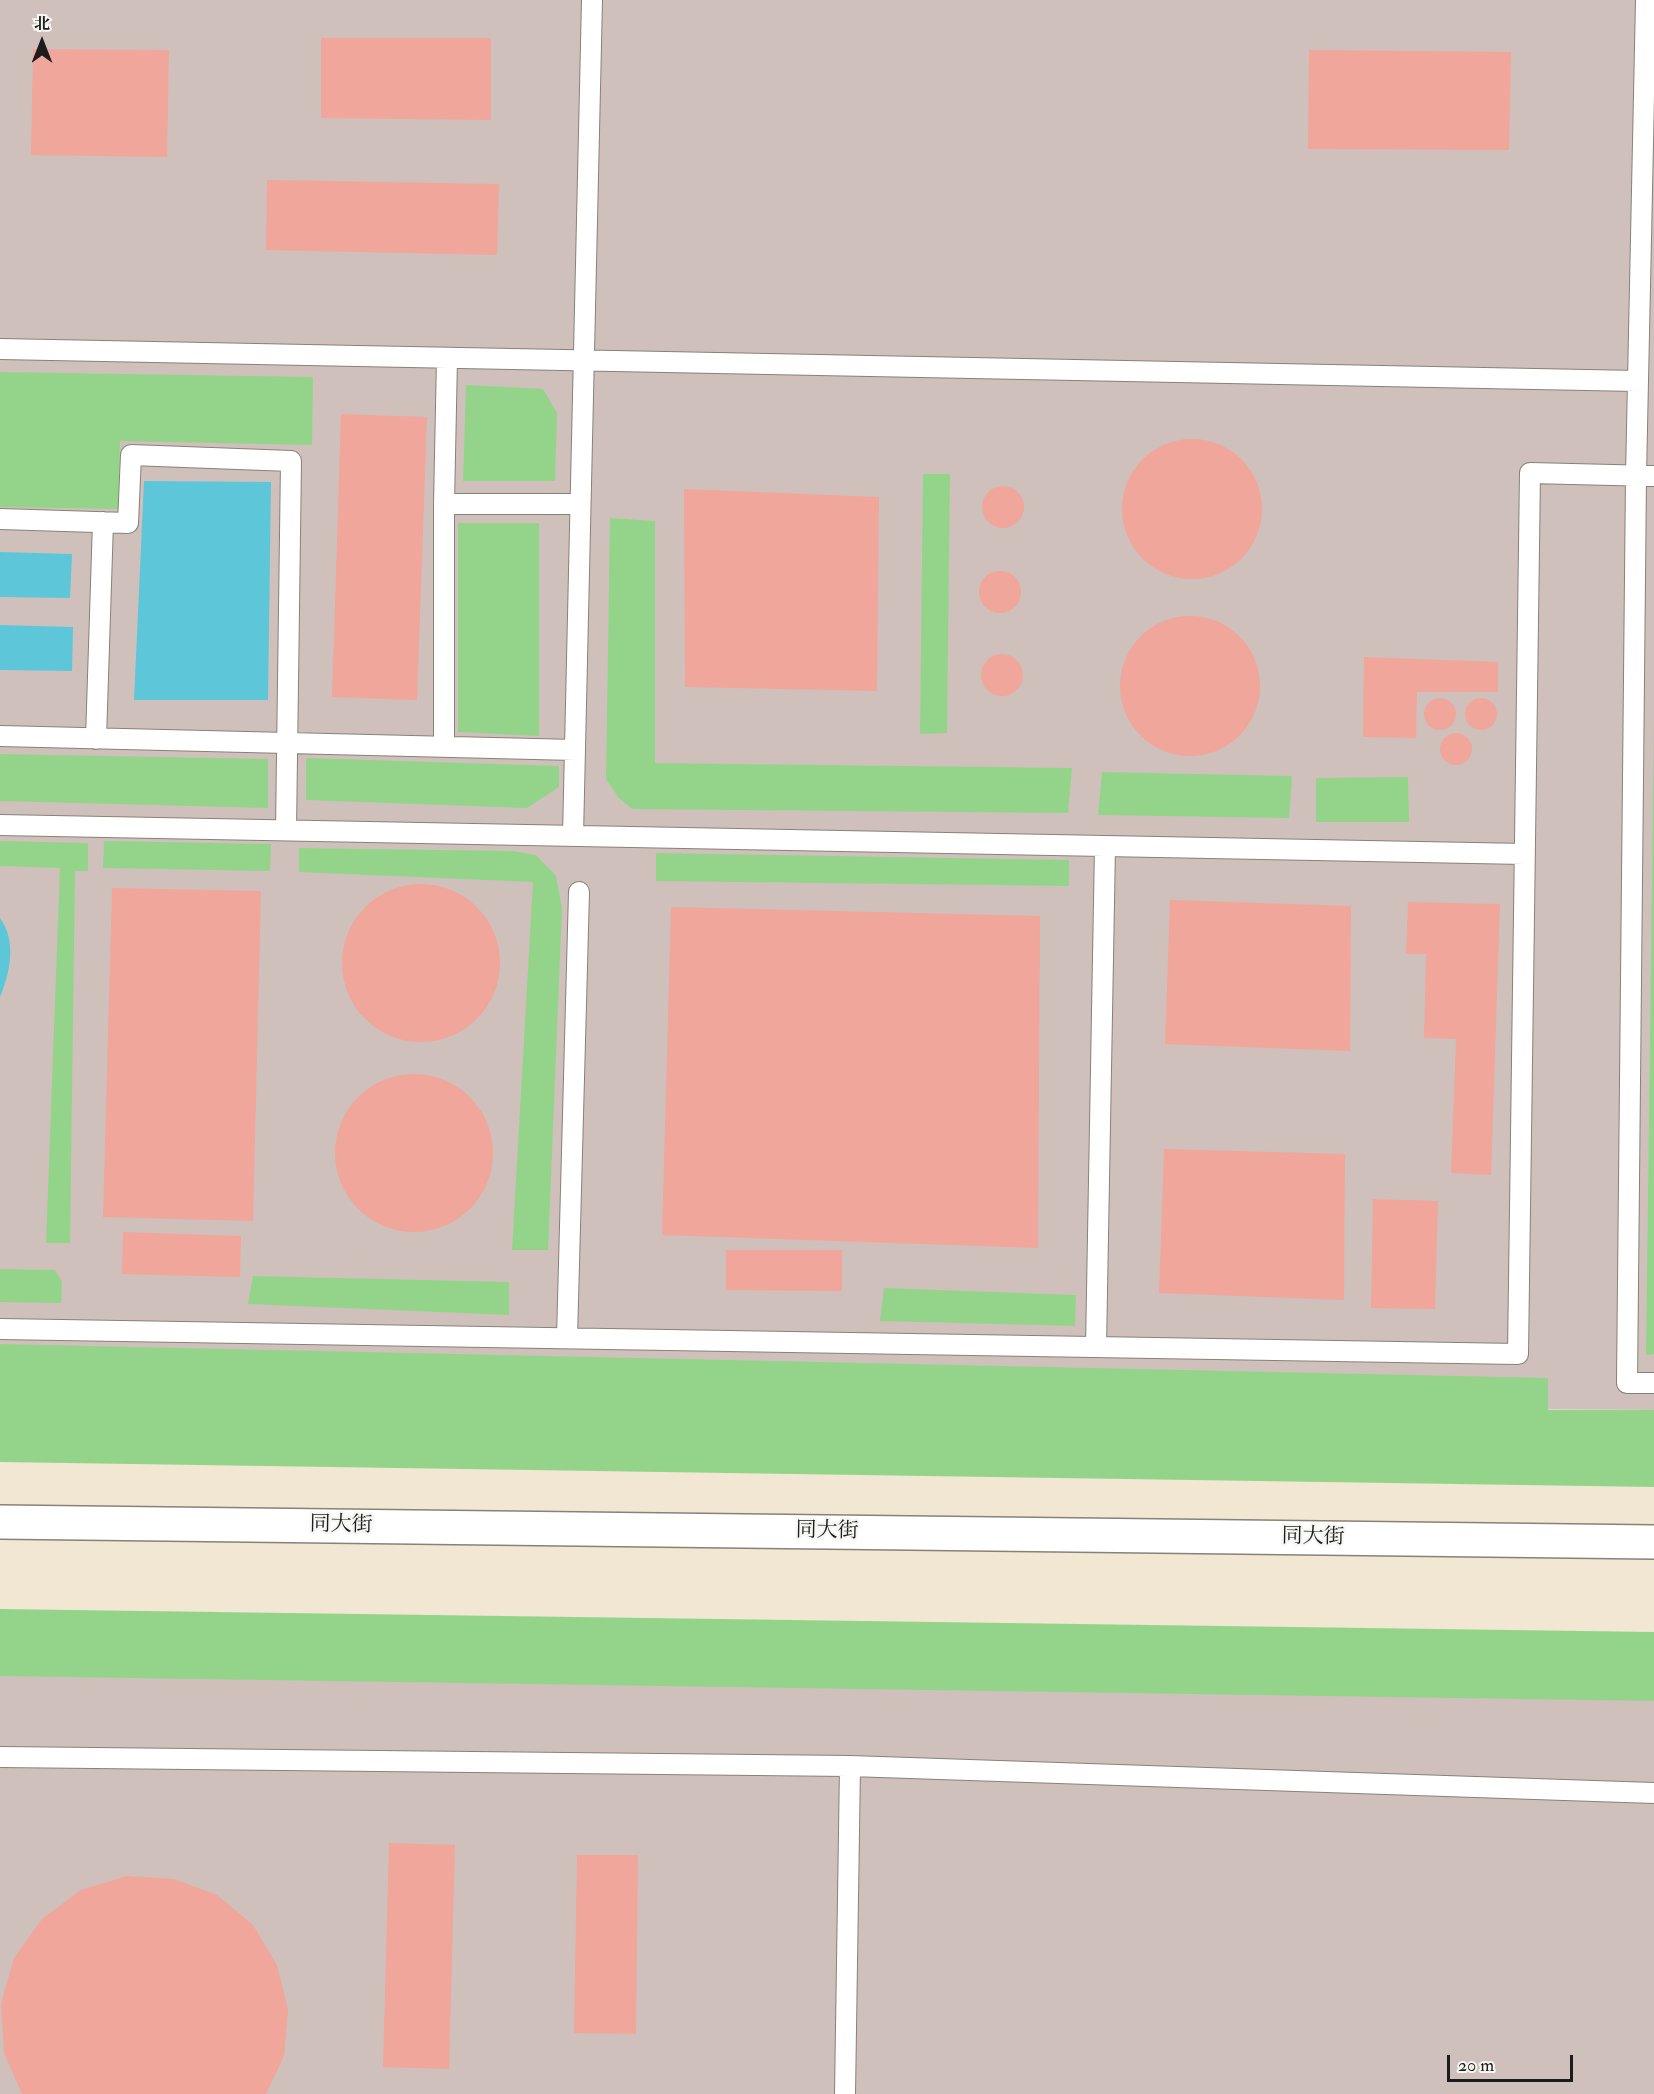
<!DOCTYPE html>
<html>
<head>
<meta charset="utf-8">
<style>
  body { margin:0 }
  #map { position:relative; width:1654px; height:2094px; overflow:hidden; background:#f2e7d2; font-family:"IM FELL Double Pica","Noto Serif SC",serif }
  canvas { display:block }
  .north { position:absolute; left:12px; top:12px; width:60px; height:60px; -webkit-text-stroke:4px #f6f6f2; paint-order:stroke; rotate:0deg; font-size:16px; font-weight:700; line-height:24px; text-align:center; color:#1c1c1c }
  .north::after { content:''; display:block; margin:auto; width:21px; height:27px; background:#1c1c1c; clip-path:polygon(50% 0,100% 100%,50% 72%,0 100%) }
  .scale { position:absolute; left:1447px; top:2055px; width:126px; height:27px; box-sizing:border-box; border:3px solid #1c1c1c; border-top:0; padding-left:8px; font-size:18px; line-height:21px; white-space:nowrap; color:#1c1c1c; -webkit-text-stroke:4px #f6f6f2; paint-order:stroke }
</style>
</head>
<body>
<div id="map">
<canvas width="1654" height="2094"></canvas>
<div class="north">北</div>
<div class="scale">20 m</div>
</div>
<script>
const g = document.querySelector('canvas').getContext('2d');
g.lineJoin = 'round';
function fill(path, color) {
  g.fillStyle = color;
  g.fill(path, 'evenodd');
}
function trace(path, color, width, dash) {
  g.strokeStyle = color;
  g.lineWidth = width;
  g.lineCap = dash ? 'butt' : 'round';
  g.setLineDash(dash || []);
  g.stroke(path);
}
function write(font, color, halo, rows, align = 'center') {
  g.font = font + ' "IM FELL Double Pica","Noto Serif SC",serif';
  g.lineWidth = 5;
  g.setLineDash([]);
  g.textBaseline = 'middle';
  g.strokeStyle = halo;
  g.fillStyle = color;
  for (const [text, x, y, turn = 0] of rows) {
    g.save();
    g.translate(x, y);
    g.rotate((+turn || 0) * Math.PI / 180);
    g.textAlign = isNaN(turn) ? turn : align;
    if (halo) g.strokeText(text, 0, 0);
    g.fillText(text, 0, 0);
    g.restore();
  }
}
fill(new Path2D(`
  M0,0H1654V1410L1463,1409L0,1383Z
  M0,1670L1654,1690V2094H0Z`), '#cfc0bb');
fill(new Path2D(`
  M0,372L313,377L312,445L120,441L118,509L0,507Z
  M466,385L543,389L557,413L555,481H463Z
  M923,474H950L947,733L920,734Z
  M610,518L655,521V763L1072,768L1068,813L632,809L619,798L606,779Z
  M458,523H539V736L458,732Z
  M1654,726V1354L1646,1355Z
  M0,754L268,759V808L0,801Z
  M306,758L559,766V787L527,808L306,800Z
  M1102,772L1292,776L1289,818L1098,815Z
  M1408,777L1409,822H1316V778Z
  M0,841L88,843V871H75L70,1243H46L60,868L0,866Z
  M104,841L271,844L270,871L103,868Z
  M299,848L512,851L536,855L556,876L562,908L548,1250H512L533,882L299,872Z
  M656,853L1069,860V886L656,881Z
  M0,1269L55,1270L62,1282L61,1303L0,1302Z
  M253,1276L509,1282V1315L248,1304Z
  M884,1288L1076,1295L1075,1326L880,1321Z
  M0,1344L1548,1378V1410H1654V1487L0,1462Z
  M0,1609L1654,1632V1701L0,1676Z`), '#94d48a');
fill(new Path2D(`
  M144,481L271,482L268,700H134Z
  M0,552L72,554L70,598L0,597Z
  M0,625L73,627L72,671L0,670Z
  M0,918C17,941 10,973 0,997Z`), '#5dc7d9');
fill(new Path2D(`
  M321,38H491V120L321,118Z
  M33,49L169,50L167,157L31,155Z
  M1309,50L1511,52L1509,150L1308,149Z
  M267,180L499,184L497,255L266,250Z
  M341,414L427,417L417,700L332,697Z
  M1122 509a70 70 0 1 1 140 0a70 70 0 1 1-140 0Z
  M982 507a21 21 0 1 1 42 0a21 21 0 1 1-42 0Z
  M684,489L879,497L877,691L685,687Z
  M979 592a21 21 0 1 1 42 0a21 21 0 1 1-42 0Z
  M1120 686a70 70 0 1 1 140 0a70 70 0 1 1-140 0Z
  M981 675a21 21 0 1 1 42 0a21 21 0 1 1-42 0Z
  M1364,657L1498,662V692H1417L1416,738L1363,737Z
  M1424 714a16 16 0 1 1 32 0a16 16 0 1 1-32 0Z
  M1465 714a16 16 0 1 1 32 0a16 16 0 1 1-32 0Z
  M1440 749a16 16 0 1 1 32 0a16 16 0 1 1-32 0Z
  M342 963a79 79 0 1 1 158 0a79 79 0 1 1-158 0Z
  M112,888L261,891L253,1221L103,1217Z
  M1170,900L1351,906L1350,1051L1165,1044Z
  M1408,902L1500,904L1491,1175L1451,1173L1456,1039L1424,1038L1426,954H1406Z
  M671,907L1040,916L1038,1248L662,1235Z
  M335 1153a79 79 0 1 1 158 0a79 79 0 1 1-158 0Z
  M1164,1149L1345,1154L1344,1300L1159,1293Z
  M1373,1199L1438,1201L1435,1309L1371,1308Z
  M123,1232L241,1236L240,1277L122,1274Z
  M726,1250H842V1291L726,1290Z
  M389,1843L455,1845L449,2069L383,2067Z
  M577,1855H638L636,2034L574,2033Z
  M127,1876L174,1879L217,1895L253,1925L277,1965L288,2010L284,2056L266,2094H22L4,2053L1,2004L14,1958L42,1919L81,1890Z`), '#f0a69a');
const lane = new Path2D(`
  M1646,0L1636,476L1627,1383H1654
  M0,349L1637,381
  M444,504H580
  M0,519L128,523L131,455L291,461L286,830
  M0,736L575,750
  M96,739L103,522
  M444,747V504L447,358
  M0,825L1525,854
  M573,836L592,0
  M0,1329L1518,1354L1530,473L1654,476
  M567,1338L579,892
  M1096,1347L1105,846
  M0,1757L850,1766L1654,1793
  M845,2094L850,1766`);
const secondary = new Path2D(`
  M0,1522L1654,1542`);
trace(lane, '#878277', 22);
trace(secondary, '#878277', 36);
trace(lane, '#fff', 20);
trace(secondary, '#fff', 33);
write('21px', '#1c1c1c', '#f6f6f2', [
  ["同大街",341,1526,1],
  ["同大街",827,1532,1],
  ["同大街",1313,1538,1]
]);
</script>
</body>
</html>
